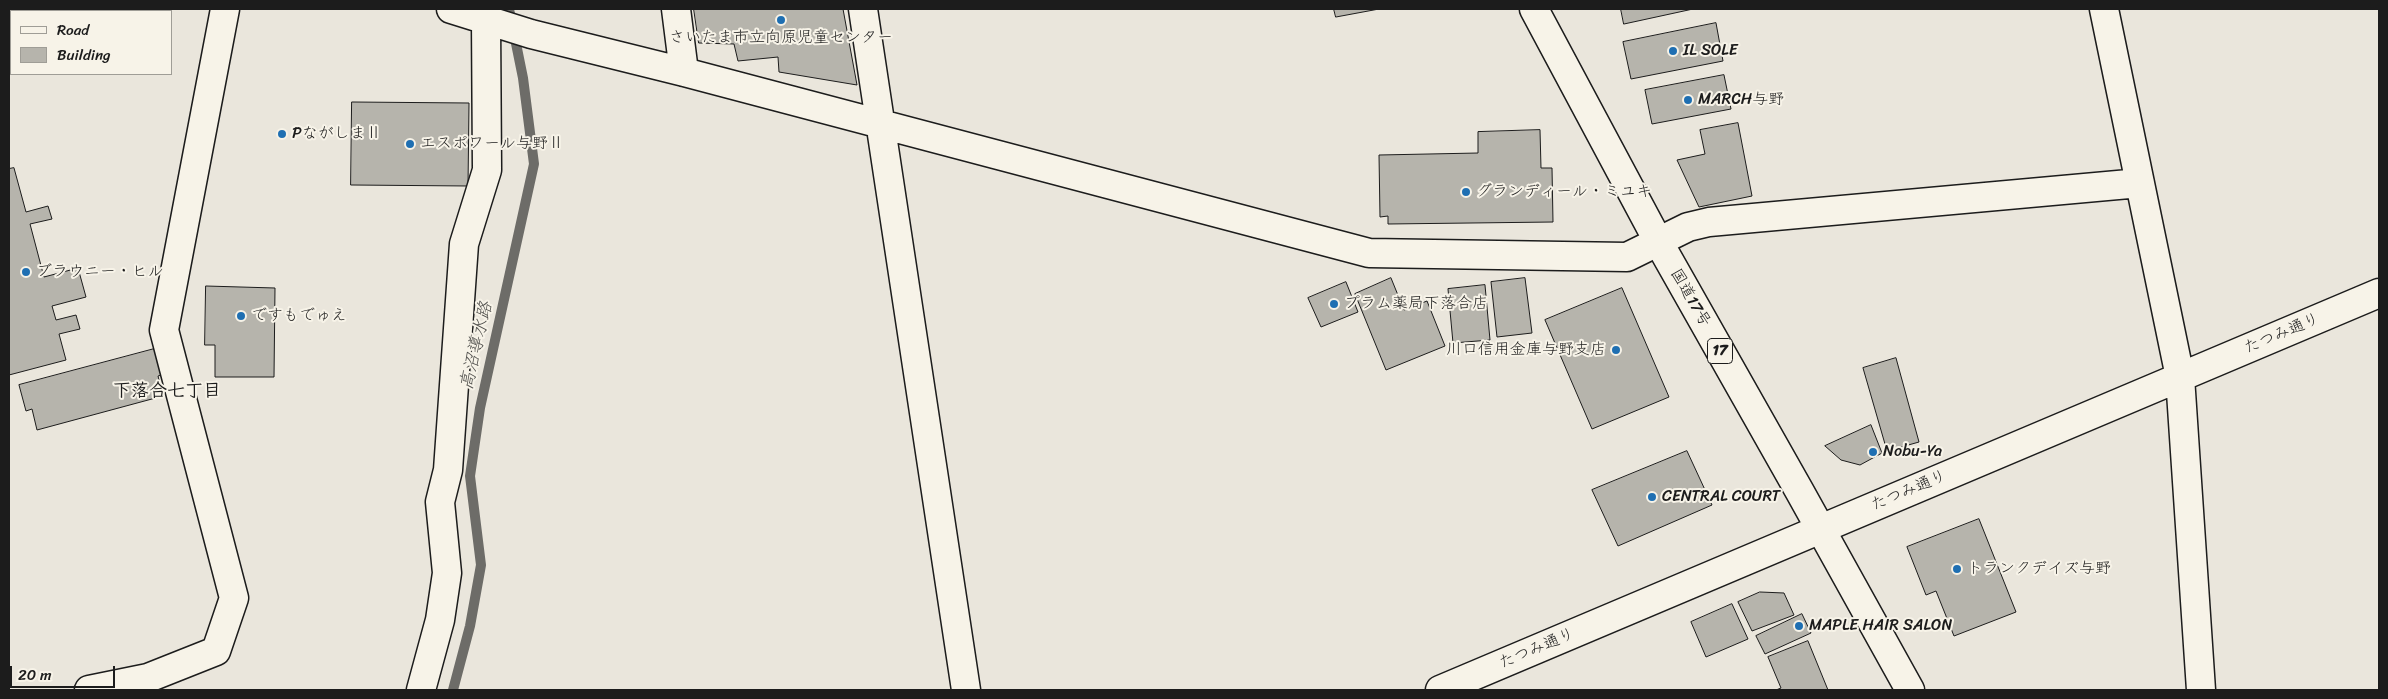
<!DOCTYPE html>
<html>
<head>
<meta charset="utf-8">
<style>
  body { margin:0 }
  #map { position:relative; width:2388px; height:699px; overflow:hidden; background:#eae6dc; font-family:Sriracha,sans-serif }
  canvas { display:block }
  .frame { position:absolute; inset:0; border:10px solid #1c1c1c; pointer-events:none }
  .legend { position:absolute; left:10px; top:10px; width:162px; height:65px; box-sizing:border-box; background:#f7f3e8; border:1px solid #9f9d96; margin:0; padding:6px 9px; list-style:none; font-size:15px; color:#1c1c1c }
  .legend li { display:flex; align-items:center; gap:10px; height:25px }
  .legend b { width:25px; border:1px solid #9f9d96 }
  .scale { position:absolute; left:10px; top:666px; width:105px; height:22px; box-sizing:border-box; border:2px solid #1c1c1c; border-top:0; padding-left:6px; font-size:15px; line-height:18px; white-space:nowrap; color:#1c1c1c; -webkit-text-stroke:4px #f7f3e8; paint-order:stroke }
</style>
</head>
<body>
<div id="map">
<canvas width="2388" height="699"></canvas>
<div class="frame"></div>
<ul class="legend">
<li><b style="height:6px;background:#f7f3e8"></b>Road</li>
<li><b style="height:14px;background:#b6b4ac"></b>Building</li>
</ul>
<div class="scale">20 m</div>
</div>
<script>
const g = document.querySelector('canvas').getContext('2d');
g.lineJoin = 'round';
function trace(path, color, width, dash) {
  g.strokeStyle = color;
  g.lineWidth = width;
  g.lineCap = dash ? 'butt' : 'round';
  g.setLineDash(dash || []);
  g.stroke(path);
}
function fill(path, color) {
  g.fillStyle = color;
  g.fill(path, 'evenodd');
}
function write(font, color, halo, rows, align = 'center') {
  g.font = font + ' Sriracha,"Klee One",sans-serif';
  g.lineWidth = 4;
  g.setLineDash([]);
  g.textBaseline = 'middle';
  g.strokeStyle = halo;
  g.fillStyle = color;
  for (const [text, x, y, turn = 0] of rows) {
    g.save();
    g.translate(x, y);
    g.rotate((+turn || 0) * Math.PI / 180);
    g.textAlign = isNaN(turn) ? turn : align;
    if (halo) g.strokeText(text, 0, 0);
    g.fillText(text, 0, 0);
    g.restore();
  }
}
trace(new Path2D(`
  M453,690L470,626L481,565L470,476L480,408L534,164L523,78L509,9`), '#6d6c68', 10);
const building = new Path2D(`
  M694,9H843L857,85L779,72L778,57L738,61L734,44L699,43Z
  M1334,9H1379L1336,17Z
  M1621,9H1693L1624,24Z
  M1716,23L1723,61L1631,79L1623,42Z
  M1724,75L1731,109L1652,124L1645,90Z
  M352,102L469,103L468,186L351,185Z
  M1738,123L1752,196L1699,207L1677,160L1705,154L1700,130Z
  M1540,130L1541,168H1552L1553,222L1388,224V216L1380,217L1379,155L1478,153V132Z
  M14,168L26,212L48,206L52,219L30,224L44,277L78,268L86,297L52,306L56,320L76,315L80,329L59,334L66,360L9,375V169Z
  M1391,278L1404,310L1427,301L1445,346L1386,370L1355,294Z
  M1525,278L1532,333L1497,337L1491,282Z
  M1346,282L1358,312L1321,327L1308,298Z
  M1485,285L1490,340L1453,343L1448,289Z
  M206,286L275,288L274,377H215V345H205Z
  M1622,288L1669,397L1592,429L1545,320Z
  M158,348L165,374L158,376L163,396L37,430L32,409L26,411L19,385Z
  M1896,358L1919,442L1887,451L1863,368Z
  M1871,425L1882,453L1860,465L1841,460L1825,446Z
  M1687,451L1712,505L1618,546L1592,490Z
  M1979,519L2016,612L1954,636L1936,591L1926,595L1907,547Z
  M1760,592L1784,593L1794,615L1752,631L1738,602Z
  M1732,604L1748,639L1706,657L1691,622Z
  M1802,614L1811,633L1765,654L1756,636Z
  M1808,641L1828,690H1776L1781,688L1768,657Z`);
fill(building, '#b6b4ac');
trace(building, '#1c1c1c', 1);
const minor = new Path2D(`
  M451,9L531,34L684,72L1369,253L1627,257L1688,227L1709,222L2140,183
  M676,9L684,72
  M863,9L966,690
  M2104,9L2180,377L2201,690
  M89,690L148,678L216,651L234,598L164,330L225,9
  M421,690L440,620L447,573L440,502L448,470L464,244L487,170L486,20
  M1440,690L2379,293`);
const highway = new Path2D(`
  M1534,9L1658,241L1800,492L1910,690`);
trace(minor, '#1c1c1c', 31);
trace(highway, '#1c1c1c', 31);
trace(minor, '#f7f3e8', 28);
trace(highway, '#f7f3e8', 28);
for (const [x, y, r, color] of [
  [781,20,5,"#1f6fb2"],
  [1673,51,5,"#1f6fb2"],
  [1688,100,5,"#1f6fb2"],
  [282,134,5,"#1f6fb2"],
  [410,144,5,"#1f6fb2"],
  [1466,192,5,"#1f6fb2"],
  [26,272,5,"#1f6fb2"],
  [1334,304,5,"#1f6fb2"],
  [241,316,5,"#1f6fb2"],
  [1616,350,5,"#1f6fb2"],
  [1873,452,5,"#1f6fb2"],
  [1652,497,5,"#1f6fb2"],
  [1957,569,5,"#1f6fb2"],
  [1799,626,5,"#1f6fb2"]
]) {
  const dot = new Path2D();
  dot.arc(x, y, r, 0, 2 * Math.PI);
  g.fillStyle = color;
  g.fill(dot);
  trace(dot, '#f7f3e8', 2);
}
for (const [x, y, w] of [
  [1720,351,25]
]) {
  const box = new Path2D();
  box.roundRect(x - w / 2, y - 12.5, w, 25, 4);
  g.fillStyle = '#f7f3e8';
  g.fill(box);
  trace(box, '#1c1c1c', 1);
}
write('bold 15px', '#1c1c1c', null, [
  ["17",1720,351]
]);
write('16px', '#1c1c1c', '#f7f3e8', [
  ["さいたま市立向原児童センター",781,38,"center"],
  ["IL SOLE",1683,51],
  ["MARCH与野",1698,100],
  ["PながしまⅡ",292,134],
  ["エスポワール与野Ⅱ",420,144],
  ["グランディール・ミユキ",1476,192],
  ["ブラウニー・ヒル",36,272],
  ["プラム薬局下落合店",1344,304],
  ["ですもでゅえ",251,316],
  ["川口信用金庫与野支店",1606,350,"right"],
  ["Nobu-Ya",1883,452],
  ["CENTRAL COURT",1662,497],
  ["トランクデイズ与野",1967,569],
  ["MAPLE HAIR SALON",1809,626]
], 'left');
write('16px', '#1c1c1c', '#f7f3e8', [
  ["国道17号",1690,298,60],
  ["たつみ通り",2282,334,-23],
  ["たつみ通り",1909,491,-23],
  ["たつみ通り",1537,649,-23]
]);
write('italic 18px', '#52514e', '#f7f3e8', [
  ["高沼導水路",477,346,-77]
]);
write('bold 18px', '#1c1c1c', '#f7f3e8', [
  ["下落合七丁目",167,391]
]);
</script>
</body>
</html>
